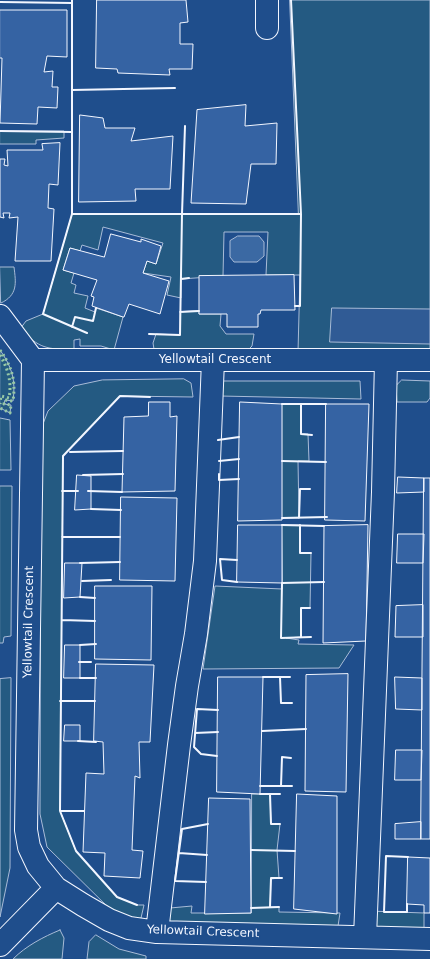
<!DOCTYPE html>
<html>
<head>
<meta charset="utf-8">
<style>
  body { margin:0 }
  canvas { display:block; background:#1f4e8c }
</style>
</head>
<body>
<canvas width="430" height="959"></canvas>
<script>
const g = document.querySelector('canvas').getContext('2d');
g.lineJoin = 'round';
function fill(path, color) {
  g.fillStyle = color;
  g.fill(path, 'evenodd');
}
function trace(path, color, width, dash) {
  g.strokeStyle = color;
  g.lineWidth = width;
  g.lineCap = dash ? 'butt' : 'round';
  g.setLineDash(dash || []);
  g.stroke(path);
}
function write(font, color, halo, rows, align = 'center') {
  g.font = font + ' "DejaVu Sans",sans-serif';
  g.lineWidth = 3;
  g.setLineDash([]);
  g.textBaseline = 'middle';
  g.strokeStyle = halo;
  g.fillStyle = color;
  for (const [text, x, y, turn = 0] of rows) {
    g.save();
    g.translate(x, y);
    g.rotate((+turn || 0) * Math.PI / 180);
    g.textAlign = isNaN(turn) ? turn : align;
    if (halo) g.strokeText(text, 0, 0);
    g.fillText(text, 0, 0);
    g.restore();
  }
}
const green = new Path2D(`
  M290,0H430V355L298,352L300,275H266L268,232H224L223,276L181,279V298L167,295L171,277L143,273L147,261L156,264L163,243L103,227L98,250L82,245L80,251L70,248L63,270L74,273L71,283L76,285L74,293L88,296L85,308L95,312L96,308L123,317L114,350L101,346H80V339L74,340V349C47,350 39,348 20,329L26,321L43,314L72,214H298Z
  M0,131H64V138L36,140V144H0Z
  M0,267H14C16,283 18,295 1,303Z
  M199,311V314H221L220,326L226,334H254L252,346L248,350L154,349L153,343L156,334L180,335V312Z
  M0,350C12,367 16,380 13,401L5,400L4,404L11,405L10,413L0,408Z
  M184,379L191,383L193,397L120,396L63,456L60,811L76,851L117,897L137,905H144L141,918L134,923L115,914L47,847L40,814L41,429L48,411L74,386L102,380Z
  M402,380L430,381V398L427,402H397L396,386Z
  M224,381H360L361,399L220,396Z
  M282,404H301V434H308L309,461H298L299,518H282Z
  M0,418L10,420L11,470H0Z
  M0,486H12L11,636L4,637L3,643H0Z
  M282,525H300V553H311L310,608H301V637L286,638L299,640L298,644L354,645L339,668L203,669L215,586L282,589Z
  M11,678L10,868L0,917V679Z
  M252,794H270L271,824H280L277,850L279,878L271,879L270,907H279V912L340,913L338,926L167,922L170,908L192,906L191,913H251Z
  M369,911L424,913V930L369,929Z
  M60,930L64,938L62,959H13C26,946 43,937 60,930Z
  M96,935L119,949L146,956V959H87L89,942Z`);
fill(green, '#245a82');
trace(green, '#a8bbd7', 1);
const parking = new Path2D(`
  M332,308L430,309V344L330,342Z`);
fill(parking, '#305b95');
trace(parking, '#a8bbd7', 1);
const water = new Path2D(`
  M238,236H259L264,242V256L257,262H234L230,257V241Z`);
fill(water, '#3b69a3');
trace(water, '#a8bbd7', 1);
const building = new Path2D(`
  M97,0H186L188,22L180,23V44H193L192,69H169L170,75L118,73L117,69L96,68Z
  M0,10H67V57L47,56L44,72L53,71L52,87H58L57,108L38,107L37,124L0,123L2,58H0Z
  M246,105L245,126L277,123L276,164H251L246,204L191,203L197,110Z
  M80,115L103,118L105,128H135L131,141L173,136L170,189H135L136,201L79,202Z
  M60,143L58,185L49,184L48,208L54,209L51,261H15L18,217L9,218L10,213H3L4,218L0,217V159H5L4,165L8,166L7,150H43L42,144Z
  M111,234L141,242V239L161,246L156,264L147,261L143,273L169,281L160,314L129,304L124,317H123L92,306L94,297L91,296L97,280L63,270L70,248L104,257Z
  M294,275L295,310H261L260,314H258V327H227V314H199V276Z
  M149,402H170V417L177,416L175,491L122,492L124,417L148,416Z
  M240,402L282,404V520L238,521Z
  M326,404H369L365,521L325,520Z
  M77,475L91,476V509L75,510Z
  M398,477L424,478V492L397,493Z
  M424,478H430V839H421Z
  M121,497L177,498L175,581L120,580Z
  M238,525H282V583L237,582Z
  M368,525L366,641L323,643L324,526Z
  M398,534H424L423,563H397Z
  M65,563H82L80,597L64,598Z
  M95,586H152L151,660L95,659Z
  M423,605V637H395L396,606Z
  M65,645H80V678H64Z
  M96,664L154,665L150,742H139L140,778L135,776L132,850L143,851L140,878L104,876L105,853L83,852L86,773L104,774L103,742L94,741Z
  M348,674L346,792L305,791L306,675Z
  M218,677H263L260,794L217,792Z
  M395,677L422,678V710L396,709Z
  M65,725H80V741H64Z
  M396,750H422L421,780H395Z
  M297,794L337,796V914L294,909Z
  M209,798L250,799L251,913L205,914Z
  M421,822V839H395V824Z
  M408,857L430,858V913H424V905L407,904Z`);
fill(building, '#3563a3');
trace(building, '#f2f6ff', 1);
const street = new Path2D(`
  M267,28V0
  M0,316L33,360
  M33,360L26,830L29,847L38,866L56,888L83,905L109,920L129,928L157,932L430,939
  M33,360H430
  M157,932L179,745L187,686L196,634L205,561L213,360
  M365,937L383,492L386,360
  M0,945L56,888`);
trace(street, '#f2f6ff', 24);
trace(street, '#1f4e8c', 22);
trace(new Path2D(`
  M0,350C12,367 16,380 13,401L5,400L4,404L11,405L10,413L0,408
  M0,355C8,369 12,382 9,398L1,396L0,404`), '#97c8a6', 3, [2, 3]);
trace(new Path2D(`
  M72,0V214L43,314L87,333
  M291,0L301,214
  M0,2L72,3
  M72,90L175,88
  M0,131L72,132
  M72,214H301L300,306H295
  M181,279L189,278
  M180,312L199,311
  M72,327L75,317L93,321L96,308
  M149,334L180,335L182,214L185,126
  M282,404H326
  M301,404V434L312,435
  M218,440L239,437
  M70,452L123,451
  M219,461L239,459
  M282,461L326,462
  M219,474V480L239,479
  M83,475L123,474
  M62,491H78
  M88,491L122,492
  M91,509L121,510
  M282,518L327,517
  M299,518L300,489H310
  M282,525L324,526
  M300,525V553H311
  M62,537H120
  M80,563L120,562
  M82,581L111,580
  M237,582L222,580L220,559L237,560
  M80,597L95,598
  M62,620L95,621
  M301,637V608H310
  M311,637L281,638L282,583L324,582
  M80,645L96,644
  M79,662H91
  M263,677H290
  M280,677L281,703H292
  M80,678H96
  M60,701H95
  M262,731L306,729
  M195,733L218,732
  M78,741L96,742
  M217,756L201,754L194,747L197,709L218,710
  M260,786H292
  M281,786L282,757L291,758
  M260,794H280
  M270,794L271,824H280
  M60,811H84
  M251,850L295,851
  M179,853L207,855
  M206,882L175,881L182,829L208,824
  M407,904V912H384L386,856L408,857
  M137,905L117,897L76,851L60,811L63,456L120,396L150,397
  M270,907L271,878H282
  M251,908L279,907`), '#f2f6ff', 2);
write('12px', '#f2f6ff', '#1f4e8c', [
  ["Yellowtail Crescent",215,360],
  ["Yellowtail Crescent",29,622,-89],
  ["Yellowtail Crescent",203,932,2]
]);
</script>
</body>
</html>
